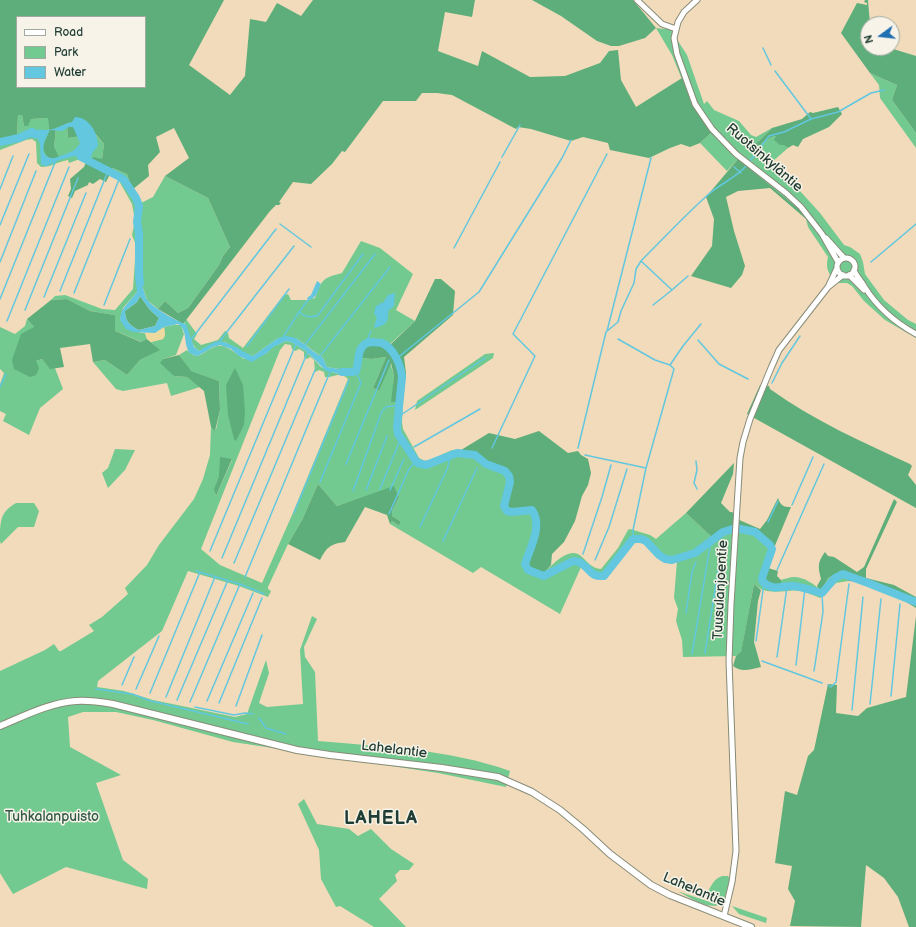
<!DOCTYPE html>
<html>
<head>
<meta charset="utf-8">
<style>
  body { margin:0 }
  #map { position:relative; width:916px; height:927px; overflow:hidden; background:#f1dbbb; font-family:"Balsamiq Sans",sans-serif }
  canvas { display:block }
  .legend { position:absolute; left:16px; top:16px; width:130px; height:72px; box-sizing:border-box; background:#f7f3e8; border:1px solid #a1aaa0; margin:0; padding:5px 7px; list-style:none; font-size:12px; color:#1f3d34 }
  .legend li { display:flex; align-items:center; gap:8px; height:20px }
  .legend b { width:20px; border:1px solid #a1aaa0 }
  .north { position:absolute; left:860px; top:16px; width:40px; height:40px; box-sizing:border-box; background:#f7f3e8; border:1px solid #a1aaa0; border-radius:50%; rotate:255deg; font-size:11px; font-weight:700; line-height:16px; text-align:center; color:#1f3d34 }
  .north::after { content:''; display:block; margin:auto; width:14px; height:18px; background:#1f6fb2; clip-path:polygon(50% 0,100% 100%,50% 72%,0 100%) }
</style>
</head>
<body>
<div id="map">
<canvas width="916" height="927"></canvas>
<ul class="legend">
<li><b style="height:5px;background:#fff"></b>Road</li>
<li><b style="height:11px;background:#72ca90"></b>Park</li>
<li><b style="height:11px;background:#62c7df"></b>Water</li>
</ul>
<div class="north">N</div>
</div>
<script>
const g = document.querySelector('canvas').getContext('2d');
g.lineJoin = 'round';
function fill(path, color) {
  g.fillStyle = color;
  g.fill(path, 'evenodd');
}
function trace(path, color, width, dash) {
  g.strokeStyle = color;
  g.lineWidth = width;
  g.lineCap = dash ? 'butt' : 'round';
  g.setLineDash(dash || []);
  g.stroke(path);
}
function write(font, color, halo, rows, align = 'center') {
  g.font = font + ' "Balsamiq Sans",sans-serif';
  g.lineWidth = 3;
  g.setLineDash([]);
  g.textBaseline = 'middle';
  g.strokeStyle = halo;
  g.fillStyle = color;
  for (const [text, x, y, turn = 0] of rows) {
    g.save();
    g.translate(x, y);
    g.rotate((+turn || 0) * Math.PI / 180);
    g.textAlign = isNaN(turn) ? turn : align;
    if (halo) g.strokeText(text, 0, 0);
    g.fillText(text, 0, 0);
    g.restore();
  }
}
fill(new Path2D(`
  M669,27L687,55L704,104L707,101L714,110L739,121L751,135L756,137L772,128L759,141L748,147L755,156C762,143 761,139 776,136L788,148L772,162V169L800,191L820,213L844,245L850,247L860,254L863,262L865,274L884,300L908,320L916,324V338L885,320L864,301L852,286L847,283H837C829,275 825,269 828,257L808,227L806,219L799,209L738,159L727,171L700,143L712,132L698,115L690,99L672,55L656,28L665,29Z
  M870,73L897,85L892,100L916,133V148L880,98L879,85Z
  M18,115H22L24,126L31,119L48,118L54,147L56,128L67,126L68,138L87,135L86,124L104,144L102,159L91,165L80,159L69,163L68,160C56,162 53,167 41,167L37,163L36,142L32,139L26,140L0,150V139L17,136Z
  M113,168L127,174L132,190L141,203L153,197L165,176L208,198L230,247L223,256L219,265L188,308L178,313L165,301L158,309L147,300L143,288L140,274L137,292L123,308L120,320L141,333H145L147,339L142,342L115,331V315L90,311L67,299L51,300L55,296L65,295L102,309L115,310L133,289L136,245L132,235L135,220L132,204L118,179L110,176Z
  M361,241L380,248L413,274L396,310L415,321L388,346L381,342L368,341L357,357L371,359L386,357L373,388L379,391L390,362L394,376L392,402H403L402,422L403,429L419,458L425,461L430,460L452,450H461L476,453L486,463L508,470L511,482L506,499L510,510L533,508L539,518V527L527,566L542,575C550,567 569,545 581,556C588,562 591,568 601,569L618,548L628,530L630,529L650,535L656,539L686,513L713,538C738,522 757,522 774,548L764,579L781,586V580C785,579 790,577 794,577C803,577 816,584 820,591L828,578L841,571L849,574L848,581L836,583L820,598C815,596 808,593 802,591C786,588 769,598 754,584L741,653L736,656L683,657L682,640L676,621L678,609L674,598L677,561L665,558L643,540L632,543L604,576L596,577L582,565L560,614L481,567L473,573L390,524L392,521L398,525L400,521L392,516V511L399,497L394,487L337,506L318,484L302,520L288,544L268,587V589L271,591L268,597L239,586L188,571L162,631L98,681L97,687L124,691L153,700L235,717L247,714L266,660L269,673L259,703L267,707L303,704L300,650L312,616L317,619L304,647L305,657L315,672L318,741C382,747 449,749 510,771L506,787L438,773L233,742L153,720L116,712H83L68,717L70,747L121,775L96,783L123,860L148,879L147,889L66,867L13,894L0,873V671L45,650L54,644L59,651H61L94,631L89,625L102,617L128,594L125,588L147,565L159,545L194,499L203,479L210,455L211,427L216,430L220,410L219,381L190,371L179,355L187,350L193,355L198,356C203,354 207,350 212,348C224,341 234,353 244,359L267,353L272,347L286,341L291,342L306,351L321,367L334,373L352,375L350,371L327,367L323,358L296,338H278L253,356L246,354L225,342L199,351C190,345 189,331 184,322L186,319L197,334L194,339L201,345L218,340L225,331L228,333L229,338L243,348L283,296L288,294L291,300H308L315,298C322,279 323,278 342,273ZM285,344L291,345L292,349L295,351L299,349L304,352V357L307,359L310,357L314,360L315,372L319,370L324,372L325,377C334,378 339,370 348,379L292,515L262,583L220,565L201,549L280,350ZM232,459V460L216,496C212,482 224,470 232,459Z
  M27,319L34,327L36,361L42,359L50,368H55L63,389L40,408L29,435L3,421L6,414L0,411V384L4,373L0,369V327L15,334L25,326Z
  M174,325H181L184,334L176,355L163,359L174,376L187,377L200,387L171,396L167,383L123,391L116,389L93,362L105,360L127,375L140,360L159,350L151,342L163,339L165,335L164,327Z
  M494,353L493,358L415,410L417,401L485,354Z
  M115,449L135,450L125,470L108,488L102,473L108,468Z
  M16,503H34L39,511L34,527H18L1,544L0,541C0,521 0,512 16,503Z
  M304,799L317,824L349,829L358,836L371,829L391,849L414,864L409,870H400L395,875L397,881L379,899L406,927H374L340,906L336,907L321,879L319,850L298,804Z
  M722,876H728L730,880L724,900L721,902L707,898L706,896C710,888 713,879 722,876Z
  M679,892H680L719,905C706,909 691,898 679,892Z
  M732,906L767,918L766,923L739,914Z`), '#72ca90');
fill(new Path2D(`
  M0,0H224L189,65L230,95L245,76L250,19L266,22L277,3L301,16L313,0H475L472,17L445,12L438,51L478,66L482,51L530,77L565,76L600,63L609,51L618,50L621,80L636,107L682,78C690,101 698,113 712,132L700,143L690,147L681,144L670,148L649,158L610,150L608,143L583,137L571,141L531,129L518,127L516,129L452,95L437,93H422L416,101H383L345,152L342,151L332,164L311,184L293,182L279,202L281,203L279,205H276L270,211L183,324L158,309L165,301L178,313L188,308L219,265L223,256L230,247L208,198L165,176L189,158L174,128L156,137L160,152L148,165L149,176L132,190L127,174L113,168L106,182L100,179L93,184L89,182L88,185L75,191L72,198L68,196L71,189L70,179L84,167L86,162L91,164L93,157L102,159L104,144L87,124L88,135L68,138L67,126L56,128L54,147L59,157L50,160C38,145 45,145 49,131C50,127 48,122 48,118L31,119L28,126H24L22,115H18L17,136L0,139ZM17,17H145V87H17Z
  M532,0H633L656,28L645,38L619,46H611L597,41L561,16Z
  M865,0H868L870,24H868V48H890L916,56V133L892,100L897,85L870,73L841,33L857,3L867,5V3L864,2Z
  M838,107L842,114L829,127L803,139L798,147L793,145L788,148L784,145H780L774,140L776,136C762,139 761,144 755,156L748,147L759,141L772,128L802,119L810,112L813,113Z
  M738,159L799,209L806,219L770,188L738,191L726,197L734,231L745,266L742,275L731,288L691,276L712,246L714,219L706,197Z
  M435,279H441L455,291L453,315L404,357L406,373L403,402H391L394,376L391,363L379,391L373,388L386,357L371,359L357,357C362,338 373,339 389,346L415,321Z
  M140,296L150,310L159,318L155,326L139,330C130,326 125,321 125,311L137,302Z
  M67,299L90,311L115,315V331L141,342L147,339L160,350L140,360L127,375L105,360L93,362L90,344L60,348L64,367L50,369L42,359L36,361L39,368L36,375L30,377L14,369L12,360L21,334L34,327L27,319L51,300Z
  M179,355L191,371L219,381L220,410L215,431L211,427L204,391L187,377L174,376L160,363L163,359Z
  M235,368L243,385L245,412L244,425L236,441L234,439L228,415L226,385Z
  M760,385L769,386L770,389C813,420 862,442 910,464L912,466L908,475L916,485V508L747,414Z
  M539,431L568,453L578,451L581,455L588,459L591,473L588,485L582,496L575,521L564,542L552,554L551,565L542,575L531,570L526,566L539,527V518L533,508L510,510L506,505C506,490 514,486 508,470L486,463L476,453L461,450L489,433L515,439Z
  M220,457L232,459L216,496L214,489L219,476Z
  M734,463L733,474L721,503L730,512H732L735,515L737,519L760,529L767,520L778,498C781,506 783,507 791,507L774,548C757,522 737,522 713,538L686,513Z
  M318,484L337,506L394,486L399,497L392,511V516L400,521V524L398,525L392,521L390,524L387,515L365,507L345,542C330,544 327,547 320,560L288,544L302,520Z
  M894,499L897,502L866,569V578L894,585L916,597V608C898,596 870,582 848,581L849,574L841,571L828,578L820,592L817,586L821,579C818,567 817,563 825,552L828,556L834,557L857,572L864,567Z
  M768,568L778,571L777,576L781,580V586L768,584L764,579Z
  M754,584L761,590L758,601L754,642L761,667C751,669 741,673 733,666L736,656L741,652Z
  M916,616V927H909L898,897L884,878L866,865L861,927L790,926L795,901L788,889L792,866L775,863L785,791L797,795L808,756L814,750L828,684L837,685L836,713L858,716L867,708L906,697Z`), '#5dae7a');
fill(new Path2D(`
  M164,327L165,335L163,339L151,342L147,339L145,333H155Z`), '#eeda9e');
fill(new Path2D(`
  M75,117C89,117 98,133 98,146L93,152L89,162L75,156L59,160L47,166L41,165L40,144L38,139L29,137L22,138V136C33,126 41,132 53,129C60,127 65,123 72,122ZM69,127H73L80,143C76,150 73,151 66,154C61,155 56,159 51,158C37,155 46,137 50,130L62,131Z
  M140,273C142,282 143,290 146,298C150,306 177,322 186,324L194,347L199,351C204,348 210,344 215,342C226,338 242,353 253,356L278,338L287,336L296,338L313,351L323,358L327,367L350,371L353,374L345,375L326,371L306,351L291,342L286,341L273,347L267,353L252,362L239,356L231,349L220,345L213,347L198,356C179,354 191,331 178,324L164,327L155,333L133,332L126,329L120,320L121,314L123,309L137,292L135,275ZM140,296L150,310L159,318L155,326L139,330C130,326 125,321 125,311L137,302Z
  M317,281L321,284C318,290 316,300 308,300L307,298L311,295Z
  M395,293L394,306L388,311C389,322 386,325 375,328L374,327L377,317L374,314L376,305L378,306L380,303H383L388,295Z`), '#62c7df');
trace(new Path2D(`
  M763,48L771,65
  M775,71L811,119
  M502,157L520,125
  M749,162L769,136L784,132L811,119L838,112L871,93L884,90
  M734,167L741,173
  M0,189L13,156
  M280,224L311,247
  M0,225L29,154
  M454,248L500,162
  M641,261L672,290L688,276
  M0,262L36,171
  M871,262L916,224
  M60,291L108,171
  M74,293L120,177
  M44,297L86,193
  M0,299L56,160
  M104,305L130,239
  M653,305L672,290
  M25,310L78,178
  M299,312L308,300
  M7,321L69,167
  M607,331L651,158
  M283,337L299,312C305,317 312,318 318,315L363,254
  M618,339L655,360L670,365L674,369L646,468L633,530V539
  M698,340L719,364L748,379
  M190,341L276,229
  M219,342L294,246
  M366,343L371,331
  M247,346L289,289
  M304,346L375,254
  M320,356L390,267
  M396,359L479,292L562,158L571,140
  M670,365L683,346L701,324
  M772,383L782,363L800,336
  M0,387L6,374
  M398,417L485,358
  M414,447L480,409
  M492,448L535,356L513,334L607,154
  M578,448L606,332L618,322L621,311L634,283L636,269L641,261C664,238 686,214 710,193C722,183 737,177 747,165
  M585,455L646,468
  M696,461L697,470L694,483L697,489
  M346,464L389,360
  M320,482L361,383L356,371
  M380,489L401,438
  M366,490L387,436
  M390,490L404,459
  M353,491L382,411L386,407L399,405
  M792,505L813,457
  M294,513L349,380
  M389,514L409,469L416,461
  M768,522L778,501
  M420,527L448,467L449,461L447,456
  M443,541L477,468
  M210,551L296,344
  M583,554L602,497L611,465
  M222,558L308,351
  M595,560L609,527L627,469
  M234,563L315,370
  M777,570L824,464
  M196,571L240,584L264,594
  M245,577L330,372
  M915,602L916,600
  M686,613L692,572L696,562
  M756,641L764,583
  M705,653L720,558
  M692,654L711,540
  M777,657L787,587
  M762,661L822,683
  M796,665L805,588
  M814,671L823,612L822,593
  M122,685L134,657
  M828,685L831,687L836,682L849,584
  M96,689L132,694L151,701L248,724
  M136,689L159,636
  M150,693L200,572
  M891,696L900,604
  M166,697L215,577
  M177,700L228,580
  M207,701L253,593
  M190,702L240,584
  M219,703L262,598
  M870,704L881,599
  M236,706L262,635
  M195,707L234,715L245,713L253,714
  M852,710L863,597
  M259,718L266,728L286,734`), '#62c7df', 1.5);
trace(new Path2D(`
  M0,142L19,138L32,132
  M81,157L120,177L124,180L136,198L139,206L137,222L139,233V273L140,283
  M342,372H353L356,371C359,363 357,350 364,345C367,342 370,342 373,342C376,343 379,342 382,343C394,348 401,366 402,377L397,427L398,434L416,461L418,463L426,465L457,453L475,455L486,464L505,471L509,476L510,482L504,506L507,511L512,512L532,510C543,526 530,548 525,564L528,570L544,576L573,561C576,561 580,562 582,564C591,570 590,577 604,576L633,539H641L646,541L659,555L665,559L672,560L695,553L723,532L736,528L755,532L770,545L772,549L762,578L763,582C775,592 781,585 793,586C803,587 813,591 822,593L835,578L843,574L868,583L916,602`), '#62c7df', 8);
const minor = new Path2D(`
  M637,0L662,24L676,29
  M697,0L684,12L678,22L674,38L677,54L695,104L712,129L736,154L786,193L801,207L822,234L838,262
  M826,238L844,258
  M837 267a9 9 0 1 1 18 0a9 9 0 1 1-18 0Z
  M854,270C856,276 861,280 864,286C877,307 894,322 916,334
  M849,275L864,290
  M829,285L837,268
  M724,916L732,882L736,851L729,661L731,604L740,458L743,442L750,419L771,368L779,350L828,287L843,275`);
const major = new Path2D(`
  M0,726C24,716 49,703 76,701C88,700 101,702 113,704L297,750L330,755L442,768L498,777L532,792L560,810L583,829L610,854L651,885L670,895L751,927`);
trace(minor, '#888c78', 7);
trace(major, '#888c78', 8);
trace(minor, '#fff', 5);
trace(major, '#fff', 6);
write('14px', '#1f3d34', '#f7f3e8', [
  ["Ruotsinkyläntie",764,158,41],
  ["Tuusulanjoentie",721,590,-87],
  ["Lahelantie",394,750,7],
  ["Lahelantie",694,890,23]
]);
write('14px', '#305946', '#f7f3e8', [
  ["Tuhkalanpuisto",52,817]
]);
g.letterSpacing = '1px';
write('bold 18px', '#1f3d34', '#f7f3e8', [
  ["LAHELA",381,819]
]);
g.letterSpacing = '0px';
</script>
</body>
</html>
